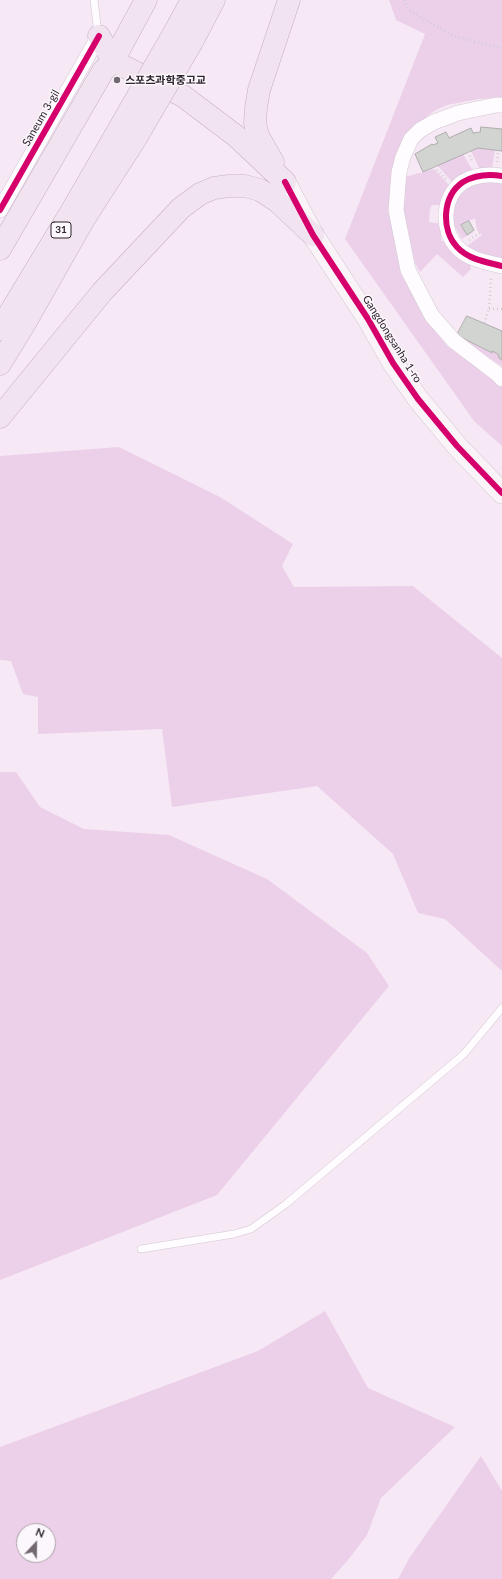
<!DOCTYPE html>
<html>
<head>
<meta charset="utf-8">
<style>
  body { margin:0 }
  #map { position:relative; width:502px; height:1579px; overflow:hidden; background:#f6e8f5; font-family:Lato,sans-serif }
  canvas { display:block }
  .north { position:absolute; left:16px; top:1523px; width:40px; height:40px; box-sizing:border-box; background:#fcf7fc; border:1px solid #a9a2a9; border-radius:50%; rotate:22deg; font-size:11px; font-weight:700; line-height:16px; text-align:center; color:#2d232c }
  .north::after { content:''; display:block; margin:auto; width:14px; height:18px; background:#736872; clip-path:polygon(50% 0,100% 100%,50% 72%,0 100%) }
</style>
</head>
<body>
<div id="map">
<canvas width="502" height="1579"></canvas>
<div class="north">N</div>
</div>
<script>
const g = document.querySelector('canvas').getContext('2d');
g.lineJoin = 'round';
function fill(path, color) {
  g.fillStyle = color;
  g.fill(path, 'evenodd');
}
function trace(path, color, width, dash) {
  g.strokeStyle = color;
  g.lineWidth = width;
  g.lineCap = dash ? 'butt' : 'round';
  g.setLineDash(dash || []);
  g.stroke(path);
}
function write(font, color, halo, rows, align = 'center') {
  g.font = font + ' Lato,"Noto Sans KR",sans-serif';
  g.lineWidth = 3;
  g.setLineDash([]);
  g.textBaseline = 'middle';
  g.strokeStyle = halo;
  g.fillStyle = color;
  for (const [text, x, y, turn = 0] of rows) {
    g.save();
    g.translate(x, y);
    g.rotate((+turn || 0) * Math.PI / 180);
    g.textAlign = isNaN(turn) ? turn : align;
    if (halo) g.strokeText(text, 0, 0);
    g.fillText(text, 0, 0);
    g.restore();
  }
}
fill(new Path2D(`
  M389,0H502V97L479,99L447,105L434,111L406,133L401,142L393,179L390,202L400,271L422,312L447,346L496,380L502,387V446L474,421L345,239L425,34L396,20Z
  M478,148L495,150L492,168H486L480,170L471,151Z
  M463,154L473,171L452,182L437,165Z
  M434,169L451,187L443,205H432L430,209L429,222L441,224V241H447L469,259L471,269L463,277L437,254L420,272L415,263L403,208L405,177Z
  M494,181L502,182V261L478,253L467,246L482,235L477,230L475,218L461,225L467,234L475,231L462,239C458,232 451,221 451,213C452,199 463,188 476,184C481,182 489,182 494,181Z
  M457,335L491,353L492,351L498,354L499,358L502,360V366L466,343Z
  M119,447L220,497L293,544L282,566L294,587L413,586L502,658V971L445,919L418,913L393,854L317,786L172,807L162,729L38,734V697L23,694L11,661L0,660V456Z
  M0,772H16L40,807L84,829L169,835L267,879L367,953L389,986L217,1195L0,1280Z
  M325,1311L368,1388L455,1427L381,1498L367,1535L348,1560L331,1579H0V1447L258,1351ZM24,1531H48V1555H24Z
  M481,1456L502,1491V1579H398L410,1557Z`), '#ecd0e9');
const building = new Path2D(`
  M481,127L502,129V151L478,148L423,172L415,154L432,144L433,145L438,143L435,137L446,132L449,138L471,128L473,133L480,132Z
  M469,221L474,230L467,235L461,225Z
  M467,316L502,331V360L499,358L498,354L492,351V353L457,335Z`);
fill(building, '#d1d4d0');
trace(building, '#b0adae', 1);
const lane = new Path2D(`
  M94,0L98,33
  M141,1249L234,1234L251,1229L286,1204L464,1054L502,1008`);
const street = new Path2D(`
  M502,105H496L458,113L434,122L420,130L411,139L403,157L399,172L396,210L408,270L432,316L454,341L496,373L502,379
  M502,176C489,174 475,175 463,182C442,196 441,230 457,247C469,260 487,262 502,266
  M0,210L99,36`);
const secondary = new Path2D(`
  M285,182L313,235L368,319L393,363L418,399L457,446L502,493`);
const highway = new Path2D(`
  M174,33L192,0
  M99,36L113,61L183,96L236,136L285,182
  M192,42L214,0
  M273,162L258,136L255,123L256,108L259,90L289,0
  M0,249L103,71L113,61L146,0
  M0,329L71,212L119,129
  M0,364L25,323L84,219L136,138
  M0,417L102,292L181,208L200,194L214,188L229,186H245L260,190L277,201L313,235`);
trace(lane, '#d2c7d1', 8);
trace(street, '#d2c7d1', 16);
trace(secondary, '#d2c7d1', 22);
trace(highway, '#c5b0c4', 23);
trace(new Path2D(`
  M404,0L408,9L430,23L457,37L502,48
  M468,152L473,163
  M497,162L498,151
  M434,167L446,179
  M469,240L480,233
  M489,309H502
  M484,323L489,309L491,278`), '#d2cdd2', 2.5, [1, 3]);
trace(lane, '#fefcfe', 7);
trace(street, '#fefcfe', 15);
trace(secondary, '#faf4f9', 21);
trace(highway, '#f1e3f0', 22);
const highwayBridge = new Path2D(`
  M119,129L174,33
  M136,138L192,42`);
trace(highwayBridge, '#c5b0c4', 23, []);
trace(highwayBridge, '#f1e3f0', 22);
trace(new Path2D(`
  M502,176C489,174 475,175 463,182C442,196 441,230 457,247C469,260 487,262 502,266
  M285,182L313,235L368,319L393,363L418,399L457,446L502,493
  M0,210L99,36`), '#d6006c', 6);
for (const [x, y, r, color] of [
  [117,80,4,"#736872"]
]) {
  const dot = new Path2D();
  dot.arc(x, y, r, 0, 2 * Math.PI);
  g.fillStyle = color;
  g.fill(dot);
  trace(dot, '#fcf7fc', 1.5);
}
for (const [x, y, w] of [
  [61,230,20]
]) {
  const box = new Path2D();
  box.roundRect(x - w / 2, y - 8, w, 16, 3);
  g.fillStyle = '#fcf7fc';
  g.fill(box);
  trace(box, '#2d232c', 1);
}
write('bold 10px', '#2d232c', null, [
  ["31",61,230]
]);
write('bold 11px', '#2d232c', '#fcf7fc', [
  ["스포츠과학중고교",125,80]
], 'left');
write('11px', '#2d232c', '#fcf7fc', [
  ["Saneum 3-gil",41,118,-60],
  ["Gangdongsanha 1-ro",392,339,58]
]);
</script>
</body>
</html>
